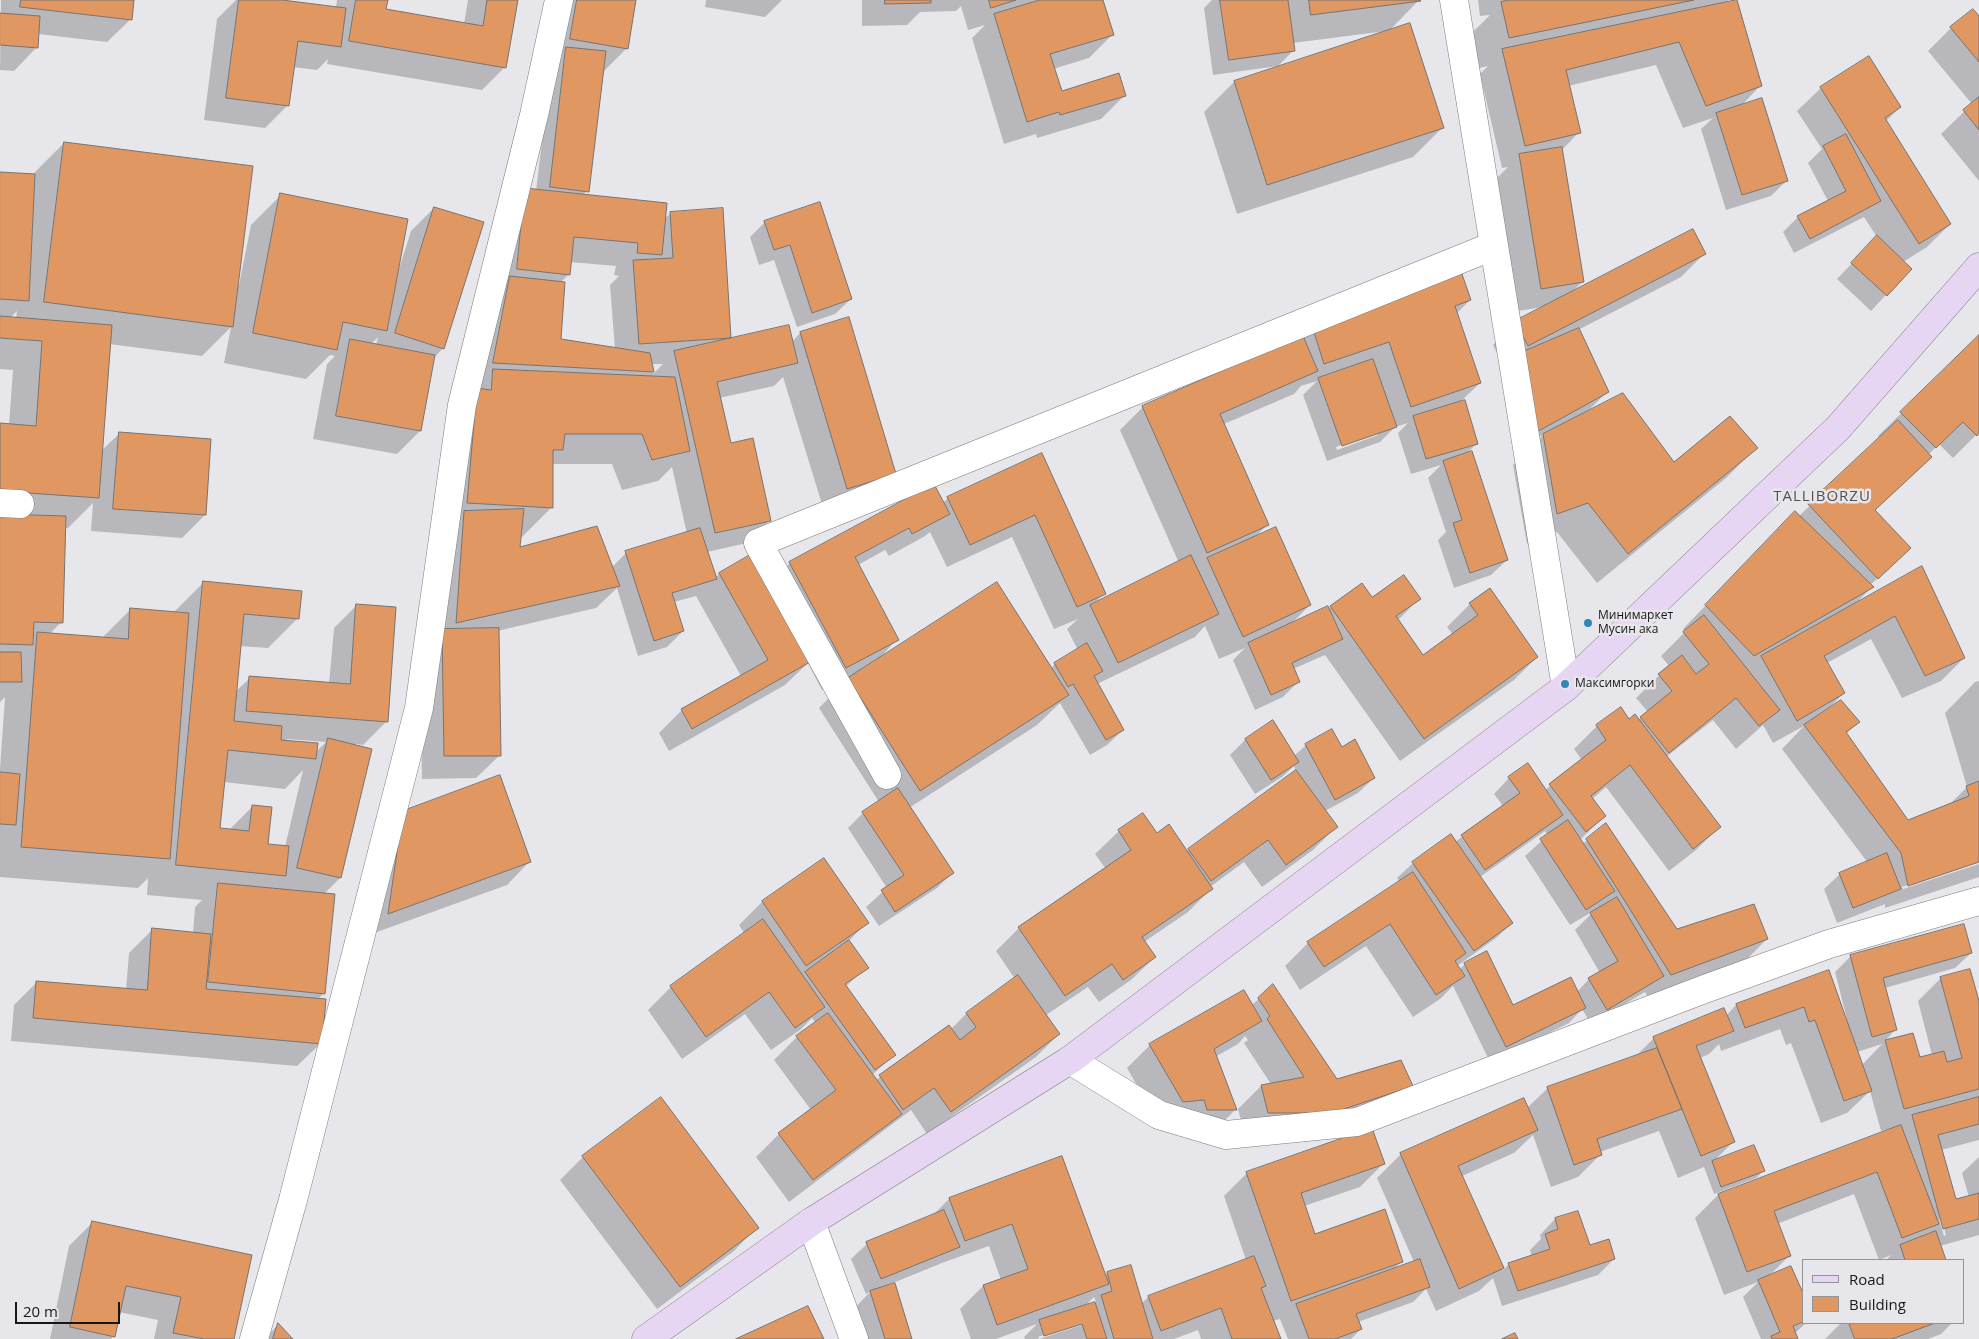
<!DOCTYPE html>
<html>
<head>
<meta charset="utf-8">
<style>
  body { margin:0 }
  #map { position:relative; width:1979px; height:1339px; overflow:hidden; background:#e7e7eb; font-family:"Open Sans",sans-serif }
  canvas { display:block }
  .legend { position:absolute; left:1802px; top:1259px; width:162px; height:65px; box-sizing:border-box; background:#e7e7eb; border:1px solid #949497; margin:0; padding:6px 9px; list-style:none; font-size:15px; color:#171718 }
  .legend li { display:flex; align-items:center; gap:10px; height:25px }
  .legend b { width:25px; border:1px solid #949497 }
  .scale { position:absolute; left:15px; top:1302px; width:105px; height:22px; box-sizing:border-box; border:2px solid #171718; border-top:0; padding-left:6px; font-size:15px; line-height:18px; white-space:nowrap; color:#171718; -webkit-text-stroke:4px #e7e7eb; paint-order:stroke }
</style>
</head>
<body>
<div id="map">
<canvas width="1979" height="1339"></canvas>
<ul class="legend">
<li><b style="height:6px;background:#e6d6f3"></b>Road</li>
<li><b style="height:14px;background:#e19762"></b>Building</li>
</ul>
<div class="scale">20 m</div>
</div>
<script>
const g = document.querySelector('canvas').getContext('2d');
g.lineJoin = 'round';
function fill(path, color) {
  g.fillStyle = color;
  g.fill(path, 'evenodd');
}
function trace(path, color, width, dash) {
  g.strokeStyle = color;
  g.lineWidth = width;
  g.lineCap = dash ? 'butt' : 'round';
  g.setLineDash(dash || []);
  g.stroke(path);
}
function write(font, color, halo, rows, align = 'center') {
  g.font = font + ' "Open Sans",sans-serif';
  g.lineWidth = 5;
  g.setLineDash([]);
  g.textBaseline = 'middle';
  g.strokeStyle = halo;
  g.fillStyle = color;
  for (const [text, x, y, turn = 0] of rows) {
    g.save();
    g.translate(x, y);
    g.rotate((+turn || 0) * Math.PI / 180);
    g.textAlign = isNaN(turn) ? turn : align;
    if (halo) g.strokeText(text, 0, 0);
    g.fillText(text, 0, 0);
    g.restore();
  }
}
fill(new Path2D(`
  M1,0H133L131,19L107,42L38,34L37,47L14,71L0,70Z
  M236,0H273L336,8L337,0H386L385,10L464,24L468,0H517L505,67L482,90L327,64L328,59L317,70L293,67L288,105L265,128L204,120L217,19Z
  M559,0H635L627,48L604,71H602L587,191L583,195L664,219L671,213L722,209L730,339L792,342L800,333L848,319L895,474L824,511L783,377L774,386L719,398L730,445L770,520L747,543L707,552L715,578L719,574L766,587L790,563L943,503L948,498L1041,455L1105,593L1094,603L1179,563L1120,430L1143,407L1302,338L1312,327L1470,300L1456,314L1480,383L1459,403L1477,443L1465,455L1507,560L1491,575L1454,588L1438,540L1446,532L1428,478L1441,465L1411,474L1398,433L1408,423L1395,427L1380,442L1327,461L1303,395L1317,381L1301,386L1294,394L1224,424L1267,525L1254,538L1310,605L1290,625L1328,609L1362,585L1372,599H1419L1398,620L1423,656L1453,635L1447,627L1470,604L1489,590L1537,657L1514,680L1400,761L1325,655L1293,669L1299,681L1283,697L1255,710L1233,660L1245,648L1219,659L1205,626L1195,637L1097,684L1123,730L1107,745L1090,755L1060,703L1037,725L909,808L952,873L937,888L879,926L866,907L887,888L848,828L863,813L879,802L819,708L851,675L822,690L808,663L785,685L669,751L659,733L682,710L741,676L696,596L674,602L683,631L667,647L638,656L617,588L596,608L497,631L500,755L476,778L422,779L420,654L502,213L536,191ZM570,262L616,266L614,275L619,276L610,285L615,349L560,340L561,282L569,274ZM651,364H663L653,374ZM1378,432V435L1337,450L1336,447ZM552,464H612L622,490L658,481L672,467L687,534L626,553L612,567L518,549L519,537H522L552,507ZM930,532L947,567L1012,537L1054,629L1078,619L1067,629L1078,650L1055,664L1050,669L880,658L897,639L858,565L885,550L889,556L925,536Z
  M706,0H782L765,17L705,7Z
  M862,0H1102L1112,35L1089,58L1053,69L1061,92L1124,96L1101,119L1037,138L1036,134L1004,144L972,38L985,25L968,30L961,6L956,11L920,12L907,25L862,26Z
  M1212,0H1419L1388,32L1443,127L1413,157L1237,214L1204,112L1234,82L1386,31L1293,43L1294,50L1278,66L1213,75L1204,8Z
  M1478,0H1729L1725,4L1760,86L1740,107L1786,181L1771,196L1726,210L1701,129L1713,118L1683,128L1656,65L1568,86L1579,132L1561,151L1583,281L1572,292L1704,254L1681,277L1578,330L1608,391L1588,411L1674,464L1756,448L1726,478L1597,583L1557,532L1527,544L1513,465L1543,435L1519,447L1504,368L1493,345L1516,322L1543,307L1518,311L1496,179L1508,167L1502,168L1480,74L1488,66L1479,68L1472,33L1490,15L1480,16Z
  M1979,18V181L1941,134L1972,104L1928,51L1951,28Z
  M1821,88L1900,107L1886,121L1950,224L1927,247L1903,262L1910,269L1871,311L1837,279L1877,237L1864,217L1794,253L1783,232L1798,217L1828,201L1808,163L1822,149L1797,111Z
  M64,143L237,285H239L251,225L281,195L398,272L411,231L434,208L443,348L434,358L420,431L397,454L313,439L327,364L335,356L330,355L306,379L224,363L231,327L202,356L109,344L101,451L120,433L205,515L182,538L91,531L93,503L68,528H65L61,622L49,635L101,639L131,609L173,613L204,582L298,618L268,648L240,646L235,692L250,678L329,684L334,628L357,605L395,608L386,722L363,745L356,744L340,878L324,894V993L317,1000L321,1043L297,1066L11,1041L14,1005L37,982L126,990L129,953L152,930L193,933L195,907L202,900L147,895L148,878L138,888L0,877V769L5,697L0,702V424L9,425L13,370L0,369V174L34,176V173ZM17,311L16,319L10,318ZM378,337L376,345L371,344ZM287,739L326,742L316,752L287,741ZM303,770L285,847L267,845L253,806L229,830L219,829L224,782L285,789Z
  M765,222L851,299L835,314L797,327L774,260L759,265L750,237Z
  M1979,337V432L1953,458L1939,444L1928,455L1930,457L1874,511L1886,571L1870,585L1872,587L1856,603L1922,567L1964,658L1941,681L1902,698L1871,639L1827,663L1844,693L1828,709L1858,722L1846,734L1908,822L1949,805L1967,787L1945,713L1975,682L1979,681V861L1902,887L1903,889L1979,864V877L1885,908V904L1837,923L1824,889L1840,874L1868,863L1782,749L1804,726L1773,743L1763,725L1736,749L1713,720L1666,757L1719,827L1696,850L1669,871L1606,787L1592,799L1604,816L1580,840L1583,844L1587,840L1676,931L1767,939L1744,962L1648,997L1645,992L1591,1024L1582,1009L1569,1023L1490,1062L1453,986L1440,999L1413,1017L1366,946L1300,990L1285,966L1308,943L1400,882L1397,878L1413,863L1455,842L1503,806L1494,794L1509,778L1545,790L1582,760L1574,749L1597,726L1638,720L1648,712L1636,698L1669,666L1661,656L1685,632L1683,629L1772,536L1799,516L1880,438L1878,436ZM1545,831L1548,835L1525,856L1570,925L1595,910L1575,930L1600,973L1589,979L1577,992L1513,1007L1465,964L1459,970L1457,966L1496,938L1512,923L1480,877Z
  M1246,739L1294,756L1306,745L1342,748L1374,778L1358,793L1325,811L1336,827L1313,850L1262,887L1244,862L1210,887L1211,889L1188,912L1144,942L1155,957L1131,980L1099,1002L1088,987L1046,1015L1059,1034L1036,1057L927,1134L911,1110L789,1202L756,1157L779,1134L811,1110L774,1060L797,1037L816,1024L812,1018L800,1030L771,1050L745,1014L682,1059L648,1010L671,987L745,934L739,925L762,902L824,860L867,922L848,942L867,967L845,987L894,1055L872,1075L876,1080L949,1027L951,1029L966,1014L1015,979L996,951L1019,928L1106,869L1095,854L1119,831L1157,834L1187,852L1296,771L1294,766L1282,777L1255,794L1230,755Z
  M380,835L530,861L507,885L366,936Z
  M1963,925L1971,953L1955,968L1885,988L1896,1029L1884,1042L1912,1034L1919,1059L1932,1055L1918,1001L1941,978L1979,1006V1140L1941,1150L1955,1201L1969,1197L1962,1173L1979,1157V1235L1940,1246L1945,1260H1886L1891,1255L1879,1260L1854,1194L1777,1224L1789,1256L1768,1277L1803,1296V1323H1806L1794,1334L1797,1339H1761L1743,1297L1758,1282L1724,1295L1695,1218L1718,1195L1890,1131V1129L1881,1131L1870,1091L1847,1113L1821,1123L1791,1043L1786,1045L1780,1029L1721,1051L1719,1044L1709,1054L1700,1058L1733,1142L1714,1161L1763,1171L1756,1178L1714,1194L1704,1167L1678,1178L1659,1131L1600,1152L1601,1154L1578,1177L1551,1187L1533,1135L1514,1153L1462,1176L1503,1270L1509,1264L1532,1257L1530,1250L1541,1239L1540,1235L1555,1219L1589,1247L1614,1259L1598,1275L1502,1306L1493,1278L1479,1291L1436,1311L1426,1289L1413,1302L1358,1322L1361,1329L1351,1339H1288L1280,1319L1273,1321L1279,1339H1201L1198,1330L1174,1339H1025L1024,1337L1037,1324L996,1339H971L960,1309L983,1286L1001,1280L989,1246L942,1263L888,1285L911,1339H855L848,1315L871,1291L866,1294L851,1259L867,1244L931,1217L949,1199L1062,1157L1105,1276L1107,1273L1130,1267L1141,1304L1148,1297L1246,1260L1224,1196L1247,1173L1383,1164L1360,1187L1304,1206L1314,1235L1402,1261L1393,1270L1414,1262L1377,1178L1400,1155L1524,1100L1527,1108L1548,1088L1635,1057L1654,1038L1726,1016L1736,1005L1828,972L1847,1023H1848L1835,972L1850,957ZM1882,1044L1862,1065L1857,1052ZM1939,1219H1942L1946,1235L1944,1236ZM1094,1297L1096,1302L1094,1304L1084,1307ZM1082,1322V1325L1039,1339L1038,1337Z
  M1273,986L1336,1081L1411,1086L1388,1109L1245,1136L1238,1109L1261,1086L1271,1084L1244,1043L1248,1040L1245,1036L1238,1044L1215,1057L1235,1110L1212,1133L1159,1124L1127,1068L1150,1045L1252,1005Z
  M583,1157L757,1227L734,1251L657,1309L560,1180Z
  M92,1223L233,1339H154L158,1320L119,1312L114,1336L111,1339H50L69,1246Z
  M1841,1323H1952L1941,1334L1928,1339H1825Z
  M278,1325L291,1339H264Z`), '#0003');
const building = new Path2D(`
  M21,0H134L132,20L20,7Z
  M239,0H282L346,8L341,47L298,41L289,106L226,98Z
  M356,0H388L386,9L483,26L487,0H518L506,68L349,41Z
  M577,0H636L628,49L570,39Z
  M885,0H931V3L885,4Z
  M989,0H1016L991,8Z
  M1040,0H1103L1114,35L1050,54L1062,91L1119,73L1126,96L1060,115L1059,112L1027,122L994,14Z
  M1220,0H1288L1295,51L1229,60Z
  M1309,0H1420L1421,1L1311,15Z
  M1509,0H1694L1509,38L1501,2Z
  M1737,0L1762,86L1706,106L1679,42L1566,70L1581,133L1525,146L1502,49Z
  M1973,9L1979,16V62L1950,27Z
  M0,13L40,16L38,48L0,45Z
  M1410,23L1444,128L1267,185L1234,81Z
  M566,47L606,51L589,192L550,187Z
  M1869,56L1901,107L1885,118L1951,224L1919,244L1820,87Z
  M1979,97V130L1963,110Z
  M1762,98L1788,181L1742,195L1716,113Z
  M1846,134L1881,201L1810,239L1797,216L1846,191L1823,146Z
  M64,142L253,166L233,327L44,302Z
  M1562,147L1584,282L1541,289L1519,154Z
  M0,172L35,174L29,301L0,299Z
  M525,188L667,203L662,255L637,253L638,243L574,237L570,275L517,269Z
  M280,193L408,219L387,331L343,322L337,350L253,333Z
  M820,202L852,299L812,313L790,245L774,250L764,221Z
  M434,207L484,222L444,349L395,333Z
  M723,208L731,338L639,344L633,260L673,258L670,212Z
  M1693,229L1706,254L1528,346L1515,321Z
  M1877,235L1912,269L1887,296L1851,263Z
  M1462,274L1471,300L1455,306L1481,383L1411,407L1389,342L1324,364L1312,326Z
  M510,276L565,282L561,339L650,353L654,372L493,363Z
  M0,316L112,325L99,498L0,491V423L36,426L42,341L0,338Z
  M849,317L896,474L847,489L800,332Z
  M789,325L798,363L717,382L731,443L753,438L771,521L715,533L674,351Z
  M1579,328L1609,392L1535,433L1525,351Z
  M1979,335V433L1977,436L1963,422L1936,448L1900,412Z
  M1303,336L1318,371L1220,414L1269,525L1207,553L1142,406Z
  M350,339L435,355L421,431L336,416Z
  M1373,359L1397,427L1342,446L1318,378Z
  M493,369L675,377L690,451L652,460L642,434H565L563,450H553V508L467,503L477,388L491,390Z
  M1623,393L1674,462L1730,416L1758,448L1628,554L1588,503L1557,514L1543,434Z
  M1465,400L1478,444L1426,459L1413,416Z
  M1898,420L1932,457L1875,510L1911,548L1878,579L1808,504Z
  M119,432L211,439L206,515L113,509Z
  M1472,451L1508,560L1470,573L1453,523L1462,520L1443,461Z
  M1042,453L1106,594L1077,607L1035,515L970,545L947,497Z
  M934,484L950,514L912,534L909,528L855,557L899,640L846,668L789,562Z
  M524,509L520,547L597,526L620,586L456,623L464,511Z
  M1795,511L1874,587L1754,656L1705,605Z
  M0,514L66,516L63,623L34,622L33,645L0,644Z
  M1276,527L1311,605L1243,637L1207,558Z
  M700,528L717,579L672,593L684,631L654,641L625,551Z
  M750,555L810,662L692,729L681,709L768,660L719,573Z
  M1191,555L1219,614L1118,663L1090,605Z
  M1922,566L1965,658L1925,676L1895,616L1824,656L1845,693L1797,721L1761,656Z
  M1404,575L1421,599L1396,616L1423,655L1478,615L1469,603L1490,588L1538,657L1424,739L1330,606L1362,583L1372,597Z
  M203,581L302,591L299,619L244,614L234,721L282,726L281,740L318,743L316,759L228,750L220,828L249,831L252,805L272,807L268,844L289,846L286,876L176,865Z
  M997,582L1069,695L920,791L848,678Z
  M356,604L396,607L388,722L246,711L249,676L350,684Z
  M1328,606L1343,639L1292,663L1300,682L1271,695L1248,643Z
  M130,608L189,613L170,859L21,847L37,632L128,639Z
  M1704,615L1780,710L1759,726L1736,698L1669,753L1640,717L1672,691L1658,674L1682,655L1696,674L1709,664L1683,632Z
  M499,628L501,756H444L442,629Z
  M1087,643L1103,671L1094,676L1124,730L1106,740L1073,684L1068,687L1054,663Z
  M0,652H21L22,682H0Z
  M1841,700L1860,722L1846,732L1908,820L1969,796L1966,786L1979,781V862L1908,886L1901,853L1804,725Z
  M1621,707L1629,719L1635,714L1721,827L1693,849L1630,765L1591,796L1606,816L1586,832L1549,784L1606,740L1596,725Z
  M1273,720L1299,762L1271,780L1245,739Z
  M1332,729L1342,747L1355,739L1375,778L1335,800L1305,744Z
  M328,738L372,749L341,878L297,868Z
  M1528,763L1563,815L1485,870L1461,835L1520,793L1508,777Z
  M1296,770L1338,827L1286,865L1268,840L1211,881L1188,849Z
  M0,772L20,774L16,825L0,824Z
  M500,775L531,862L388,914L403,811Z
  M898,788L954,873L895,912L881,890L904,875L862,812Z
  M1143,813L1157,833L1169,824L1213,889L1142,937L1156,957L1123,980L1112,964L1065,996L1018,927L1131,850L1118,830Z
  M1568,820L1615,891L1586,910L1540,839Z
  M1606,823L1677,929L1754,904L1768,939L1671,975L1586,839Z
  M1451,834L1513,923L1474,951L1412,862Z
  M1887,853L1901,889L1853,908L1839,873Z
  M824,858L869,923L806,966L762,901Z
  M1413,872L1466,953L1455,961L1465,976L1436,995L1390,924L1324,967L1307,942Z
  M218,883L335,894L325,994L208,982Z
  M1617,897L1664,976L1607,1010L1588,978L1618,961L1590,913Z
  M763,919L825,1007L795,1028L769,992L706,1037L670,986Z
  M1964,924L1972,953L1883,978L1897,1030L1872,1037L1850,955Z
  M152,928L211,934L206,989L326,999L322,1044L33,1018L36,981L147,990Z
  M849,940L869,968L845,984L896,1055L875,1070L805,972Z
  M1487,951L1513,1005L1571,977L1586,1008L1506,1047L1464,963Z
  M1970,969L1979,1001V1089L1904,1109L1885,1040L1913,1033L1920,1057L1944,1051L1947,1062L1962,1058L1940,977Z
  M1829,970L1872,1091L1844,1101L1815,1020L1809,1022L1804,1007L1745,1028L1736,1004Z
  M1018,975L1060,1034L951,1112L934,1088L903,1110L879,1075L949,1025L960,1040L976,1027L966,1013Z
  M1273,984L1337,1079L1401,1060L1413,1086L1332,1113H1268L1261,1085L1304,1077L1267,1019L1270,1016L1258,998Z
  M1244,990L1262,1021L1214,1049L1237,1110H1207L1204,1100L1183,1102L1149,1044Z
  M1724,1008L1734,1031L1696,1046L1735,1142L1701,1156L1653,1037Z
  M828,1013L902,1114L813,1180L778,1133L836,1090L796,1036Z
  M1657,1048L1682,1109L1597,1139L1602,1155L1574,1165L1547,1087Z
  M661,1097L759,1228L680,1287L582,1156Z
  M1979,1097V1124L1938,1135L1956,1199L1979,1193V1219L1943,1229L1912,1115Z
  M1524,1098L1538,1130L1458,1166L1504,1268L1459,1289L1400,1153Z
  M1901,1125L1939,1224L1902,1238L1877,1172L1774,1211L1791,1256L1747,1272L1718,1194Z
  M1372,1128L1385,1164L1301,1193L1315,1234L1385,1209L1403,1262L1291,1301L1246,1172Z
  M1754,1145L1765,1171L1721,1187L1712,1161Z
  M1062,1156L1109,1284L997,1325L983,1285L1028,1269L1012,1224L965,1241L949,1198Z
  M944,1210L960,1247L881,1279L866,1242Z
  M1578,1211L1590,1245L1609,1239L1615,1259L1518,1291L1508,1263L1550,1249L1545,1234L1558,1229L1555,1218Z
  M92,1221L252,1255L234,1339H204L173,1333L181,1297L126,1286L115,1337L70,1327Z
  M1936,1231L1946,1260H1905L1900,1245Z
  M1254,1256L1266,1286L1261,1288L1281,1339H1232L1221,1308L1161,1331L1148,1296Z
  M1420,1259L1430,1287L1356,1314L1362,1329L1335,1339H1309L1296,1304Z
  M1131,1265L1153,1339H1114L1101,1295L1112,1291L1107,1272Z
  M1791,1266L1803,1293V1322L1793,1326L1798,1339H1772L1771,1336L1780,1332L1758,1280Z
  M895,1283L912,1339H885L870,1291Z
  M1095,1302L1107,1339H1087L1082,1324L1044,1336L1039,1320Z
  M808,1306L824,1339H736Z
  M278,1323L293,1339H273Z
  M1849,1323H1935L1892,1339H1855Z
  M1515,1333L1518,1339H1502Z`);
fill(building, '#e19762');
trace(building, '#767371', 1);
const minor = new Path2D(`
  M0,503L20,504
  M887,775L758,543L1493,246
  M1070,1060L1159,1115L1226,1135L1357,1122L1702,990L1829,944L1979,901
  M811,1222L854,1339
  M254,1339L293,1200L419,708L462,405L534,115L559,0`);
const tertiary = new Path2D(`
  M1454,0L1566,687`);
const secondary = new Path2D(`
  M646,1339L811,1222L1070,1060L1566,687L1838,428L1979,267`);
trace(minor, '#7b7b7d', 29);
trace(tertiary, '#7b7b7d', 29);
trace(secondary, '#7b7b7d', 29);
trace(minor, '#fff', 28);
trace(tertiary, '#fff', 28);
trace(secondary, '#e6d6f3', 28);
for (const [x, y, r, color] of [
  [1588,623,5,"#3387b7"],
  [1565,684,5,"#3387b7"]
]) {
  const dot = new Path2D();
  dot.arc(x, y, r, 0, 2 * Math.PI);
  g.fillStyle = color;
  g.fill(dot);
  trace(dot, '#e7e7eb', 2);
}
write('12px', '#171718', '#e7e7eb', [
  ["Минимаркет",1598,616],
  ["Мусин ака",1598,630],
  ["Максимгорки",1575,684]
], 'left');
g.letterSpacing = '1px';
write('15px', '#515154', '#e7e7eb', [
  ["TALLIBORZU",1822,497]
]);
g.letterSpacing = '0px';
</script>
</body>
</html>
